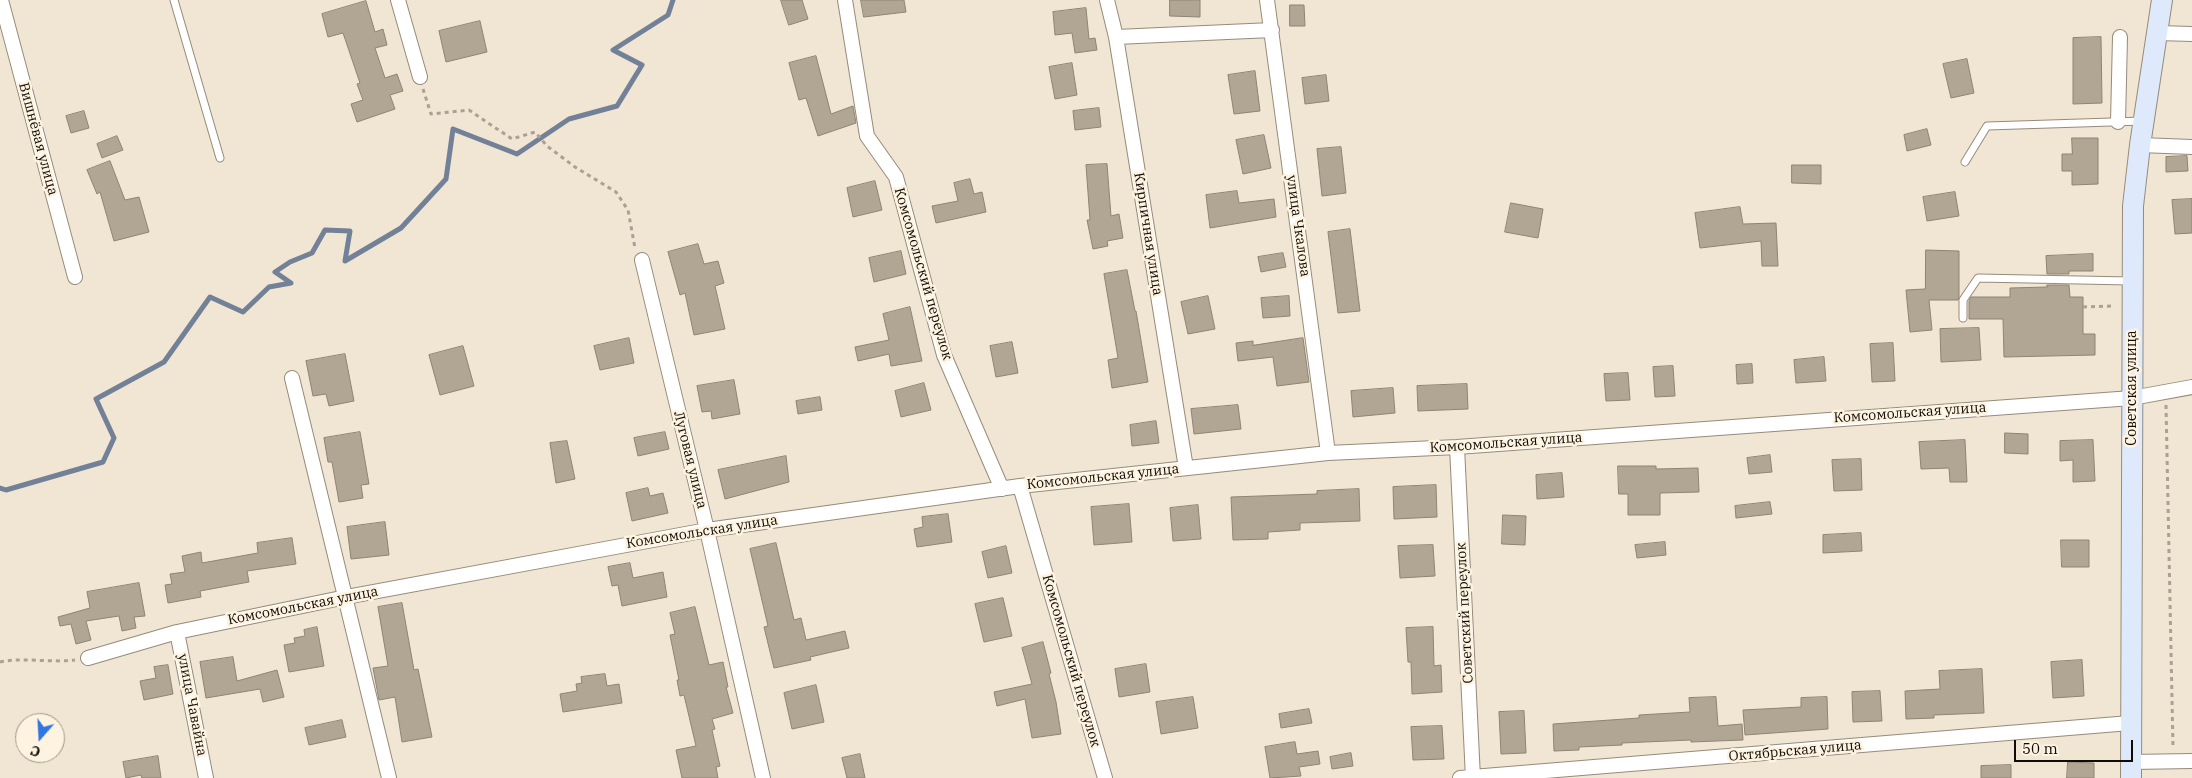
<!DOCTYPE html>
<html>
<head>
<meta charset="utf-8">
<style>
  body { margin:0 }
  #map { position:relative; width:2192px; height:778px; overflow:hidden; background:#f1e5d3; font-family:"IBM Plex Serif",serif }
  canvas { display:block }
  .north { position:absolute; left:15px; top:713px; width:50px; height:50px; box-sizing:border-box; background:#fef3e0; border:1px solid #9e9689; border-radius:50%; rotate:199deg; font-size:14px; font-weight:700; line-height:20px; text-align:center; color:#0f0b06 }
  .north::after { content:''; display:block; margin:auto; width:18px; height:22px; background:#2f76e3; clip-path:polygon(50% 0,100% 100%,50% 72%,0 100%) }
  .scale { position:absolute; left:2014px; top:740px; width:119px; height:22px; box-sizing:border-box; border:2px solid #0f0b06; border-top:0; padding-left:6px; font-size:15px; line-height:18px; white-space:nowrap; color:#0f0b06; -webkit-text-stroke:4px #fef3e0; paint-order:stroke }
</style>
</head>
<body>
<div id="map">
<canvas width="2192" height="778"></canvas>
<div class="north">С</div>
<div class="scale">50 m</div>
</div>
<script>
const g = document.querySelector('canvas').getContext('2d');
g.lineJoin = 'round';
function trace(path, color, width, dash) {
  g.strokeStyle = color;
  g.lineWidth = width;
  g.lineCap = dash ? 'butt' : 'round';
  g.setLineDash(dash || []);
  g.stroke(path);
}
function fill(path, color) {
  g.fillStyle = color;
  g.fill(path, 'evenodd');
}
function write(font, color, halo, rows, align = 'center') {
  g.font = font + ' "IBM Plex Serif",serif';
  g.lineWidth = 5;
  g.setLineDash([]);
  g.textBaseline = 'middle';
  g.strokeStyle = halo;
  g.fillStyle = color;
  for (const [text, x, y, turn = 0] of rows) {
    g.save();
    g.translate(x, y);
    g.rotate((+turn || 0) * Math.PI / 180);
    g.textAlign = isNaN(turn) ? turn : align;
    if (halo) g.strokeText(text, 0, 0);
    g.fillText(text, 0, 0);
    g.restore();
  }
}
trace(new Path2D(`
  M0,488L6,490L103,462L114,438L96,399L164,362L210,297L243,312L269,287L291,283L275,272L290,262L312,253L325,230L350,231L345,261L401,228L446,179L453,129L517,154L569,119L617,106L642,65L613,50L668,15L673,0`), '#728197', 5);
const building = new Path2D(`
  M781,0H802L808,19L789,25Z
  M861,0H904L906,12L864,17Z
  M1170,0H1200V17L1170,16Z
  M366,1L375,32L383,29L387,45L375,48L385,78L397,74L403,91L390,95L395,109L357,122L351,104L363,100L357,84L360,83L343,33L328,37L322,14Z
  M1290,5H1304L1305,26H1290Z
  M1086,8L1089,39L1095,38L1097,50L1075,53L1072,33L1055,35L1053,12Z
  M480,21L487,52L446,62L439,31Z
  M2101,37L2102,103L2073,104V38Z
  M816,56L831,114L853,106L856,123L818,136L806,98L799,100L789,63Z
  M1967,59L1974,93L1951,98L1943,64Z
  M1072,63L1077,95L1055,99L1049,67Z
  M1255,71L1260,111L1234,114L1228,75Z
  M1326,75L1329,101L1305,104L1302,78Z
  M1099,108L1101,127L1075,130L1073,111Z
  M84,111L89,128L71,133L66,116Z
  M1927,129L1931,145L1907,151L1904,135Z
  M1264,135L1271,168L1243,174L1236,140Z
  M117,136L123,150L102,158L97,144Z
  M2072,138H2098V184L2072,185V171H2062V154H2072Z
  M1341,147L1346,193L1322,196L1317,149Z
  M2187,156L2188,171L2166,172V157Z
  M110,161L125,200L139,197L149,232L114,241L100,192L97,194L87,170Z
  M1107,164L1111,216L1119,214L1123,238L1107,241L1108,246L1093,249L1087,220H1090L1086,165Z
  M1792,165H1821V184L1792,183Z
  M970,179L974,194L982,192L986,212L936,223L932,206L958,201L954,183Z
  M875,181L882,210L853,217L847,188Z
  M1237,191L1239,203L1274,199L1276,217L1210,228L1206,195Z
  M1955,192L1959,216L1927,221L1923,197Z
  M2192,199V233L2175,234L2172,200Z
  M1511,203L1543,209L1538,238L1505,232Z
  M1740,207L1743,224L1776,223L1778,266H1762L1761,241L1700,248L1695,213Z
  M1350,229L1360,311L1338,313L1328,232Z
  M698,244L704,264L718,261L724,283L715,286L725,329L694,335L685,293L680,295L668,252Z
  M1926,250L1959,251V297L1958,300H1929L1932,330L1910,332L1906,290L1925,289Z
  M901,251L906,274L874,282L869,258Z
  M1283,253L1286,267L1261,272L1258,257Z
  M2093,254V271H2069V274H2047L2046,256Z
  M1127,270L1135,311H1136L1148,382L1112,388L1108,360L1118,358L1104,274Z
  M2047,285H2069L2070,297H2083V334H2095V355L2004,357L2003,319H1969V301L1971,297H2010V288L2047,287Z
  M1208,296L1215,329L1188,334L1181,302Z
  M1289,296L1290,316L1263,318L1261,298Z
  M910,307L922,361L891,366L889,354L858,361L855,347L889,340L883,314Z
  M1979,328L1981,360L1941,362L1940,329Z
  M629,338L634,363L600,370L594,346Z
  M1303,338L1309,382L1277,386L1273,357L1238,361L1236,343L1253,341V345Z
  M1012,342L1018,373L996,377L990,346Z
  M1893,343L1895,381L1872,382L1870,344Z
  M463,346L474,386L440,395L429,355Z
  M345,354L354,401L329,406L326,394L313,396L306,361Z
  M1824,357L1826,381L1796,383L1794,360Z
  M1752,364L1753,383L1737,384L1736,365Z
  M1673,366L1675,396L1655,397L1653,367Z
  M1628,373L1630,400L1606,401L1604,374Z
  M734,380L740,414L712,419L711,411L702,412L697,386Z
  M924,383L931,410L901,417L895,391Z
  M1467,384L1468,409L1418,411L1417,386Z
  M1393,388L1395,413L1353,417L1351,391Z
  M820,397L822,410L798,414L796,401Z
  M1238,405L1241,429L1194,434L1191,409Z
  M1156,421L1159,443L1132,446L1130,425Z
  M360,432L369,484L361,485L363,498L339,502L332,462H328L324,438Z
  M665,432L669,449L638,456L634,438Z
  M2005,433L2028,434V454L2005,453Z
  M1965,440L1967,482H1950L1949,468L1921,469L1919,442Z
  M2093,440L2095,481L2073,482V460L2060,461V441Z
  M567,441L575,479L556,483L550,443Z
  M1770,455L1772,472L1749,474L1747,458Z
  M786,456L789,482L725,499L718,470Z
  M1861,459L1862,490L1834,491L1832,460Z
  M1618,466H1656V469L1698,468L1699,492L1660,493V515H1628V494H1619Z
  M1562,473L1564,497L1537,499L1536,475Z
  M1436,485L1437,517L1394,519L1393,487Z
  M648,488L650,496L663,493L668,513L632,521L626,493Z
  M1359,489L1360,521L1300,523V530L1268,532V539L1233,540L1231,497L1317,494V491Z
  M1770,502L1772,514L1736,518L1735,506Z
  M1129,504L1132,542L1094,545L1091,507Z
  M1198,505L1201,539L1173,541L1170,508Z
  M948,514L952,542L917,547L914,529L923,527L922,517Z
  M1503,515L1526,516L1525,545L1502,544Z
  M385,522L389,555L351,559L347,527Z
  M1861,533L1862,551L1823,553V535Z
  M292,538L296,564L247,571L249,582L200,591L201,597L168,603L165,585L172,584L170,574L185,572L182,556L201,552L202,563L258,553L257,543Z
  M2061,540H2089V567H2062Z
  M1665,542L1666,555L1637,558L1635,545Z
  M776,543L794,620L801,618L806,640L845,631L849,648L810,657L811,660L774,668L764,627L768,626L750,549Z
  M1433,545L1435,576L1400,578L1398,546Z
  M1006,546L1012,573L988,578L982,552Z
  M630,563L633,578L663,572L667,597L622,606L618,585L612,586L608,567Z
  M139,583L145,616L134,617L136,628L122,631L119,616L86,621L91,640L76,644L71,624L60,626L58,617L90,608L87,592Z
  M1003,598L1012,636L984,642L975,604Z
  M402,603L414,670L418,669L432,737L402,742L395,697L379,700L373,668L388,666L378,607Z
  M695,607L709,665L723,662L728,687H726L733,713L712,719L715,729L712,730L720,766L716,767L718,778H682L676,750L696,746L684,695L680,696L677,680H679L670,635L675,634L670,613Z
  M317,627L324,666L289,672L284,645L295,643L294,638L305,636L304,630Z
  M1433,627L1434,666L1441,665L1442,692L1412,694L1411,662H1408L1406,628Z
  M1043,642L1051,673L1049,674L1056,702L1061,734L1032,738L1025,699L997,706L994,692L1032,684L1022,648Z
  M233,657L237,681L277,670L284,697L263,702L260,689L206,698L200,662Z
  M2082,660L2084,696L2053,698L2051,662Z
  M1146,664L1150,692L1119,697L1115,669Z
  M168,665L173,694L144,700L140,681L156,678L154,667Z
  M1982,669L1984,713L1934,715V718L1906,719L1905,691L1940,689L1939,671Z
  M605,674L607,686L619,684L622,703L563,712L560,694L577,691L576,684L582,683L581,677Z
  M816,685L824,722L792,729L784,693Z
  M1880,691L1882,721L1853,722L1852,692Z
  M1193,697L1198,728L1161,734L1156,702Z
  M1716,697L1718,726L1742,724L1743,740L1691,742V740L1622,743V745L1579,747V750L1554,751L1553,724L1639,718V715L1690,712L1689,698Z
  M1827,697L1828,729L1745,735L1743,710L1801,707V698Z
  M1309,709L1312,723L1281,728L1279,714Z
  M1524,711L1526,753L1501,754L1499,712Z
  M342,720L346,737L309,745L305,728Z
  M1442,726L1444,759L1413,760L1411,727Z
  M1295,742L1297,754L1318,751L1320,764L1299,767L1301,776L1270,778L1265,747Z
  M1351,753L1353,766L1332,769L1330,757Z
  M860,754L865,778H847L842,758Z
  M158,756L161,778H142L141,775L126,778L123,762Z
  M2068,762L2094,763V778H2067Z
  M2011,765V778H1981V766Z`);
fill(building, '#b1a694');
trace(building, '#8e8473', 1);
const lane = new Path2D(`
  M174,0L220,158
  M1965,162L1987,126L2143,121
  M1963,318V300L1978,278L2130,281`);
const street = new Path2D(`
  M1,0L75,277
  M398,0L420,77
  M845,0L867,136L896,177L944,355L1002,489
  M1107,0L1116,37L1186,468
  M1267,0L1328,453
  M2157,33L2192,34
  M1116,37L1272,30
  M2118,122L2120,37
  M2140,145L2192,147
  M642,260L707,530L763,778
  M292,378L389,778
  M1457,447L1473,778
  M1020,486L1105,778
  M177,632L206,778
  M88,658L177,632L346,597L707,530L1020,486L1328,453L1457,447L2132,398L2192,387
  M2131,762L2192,761
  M1460,778L2130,723`);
const secondary = new Path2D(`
  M2131,778L2133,206L2140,145L2162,0`);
trace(lane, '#968b7a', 9);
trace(street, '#968b7a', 16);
trace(secondary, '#968b7a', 22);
trace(new Path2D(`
  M423,89L431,114L469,110L512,139L535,132L547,146L575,167L616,192L628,210L635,248
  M2083,307L2113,306
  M2166,405L2173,748
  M0,662C21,657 51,663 75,660`), '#aba193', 3, [4, 4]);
trace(lane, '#fff', 7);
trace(street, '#fff', 14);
trace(secondary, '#deeafc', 20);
write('14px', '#0f0b06', '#fef3e0', [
  ["Вишнёвая улица",38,139,75],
  ["улица Чкалова",1298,226,82],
  ["Кирпичная улица",1148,234,81],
  ["Комсомольский переулок",923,274,74],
  ["Советская улица",2132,388,-90],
  ["Комсомольская улица",1910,413,-4],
  ["Комсомольская улица",1506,443,-4],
  ["Луговая улица",690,460,76],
  ["Комсомольская улица",1103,477,-6],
  ["Комсомольская улица",702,532,-9],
  ["Комсомольская улица",303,606,-11],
  ["Советский переулок",1465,613,-93],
  ["Комсомольский переулок",1071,661,74],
  ["улица Чавайна",192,705,79],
  ["Октябрьская улица",1795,751,-5]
]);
</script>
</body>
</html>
